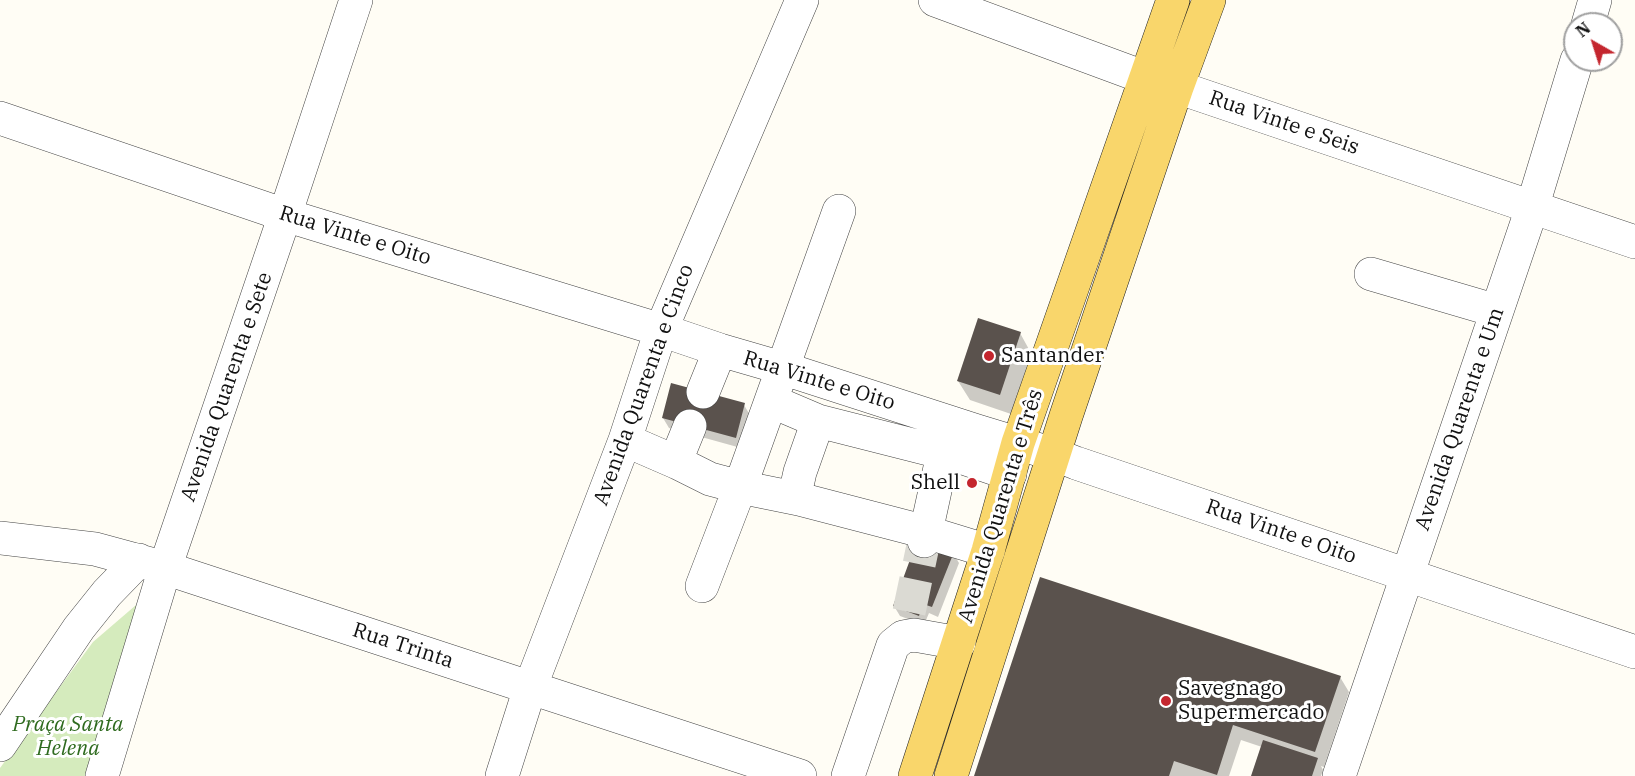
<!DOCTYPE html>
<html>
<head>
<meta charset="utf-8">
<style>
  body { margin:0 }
  #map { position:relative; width:1635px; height:776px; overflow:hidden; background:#fffdf5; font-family:"IBM Plex Serif",serif }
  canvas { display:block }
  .north { position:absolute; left:1563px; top:12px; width:60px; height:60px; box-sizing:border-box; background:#fff; border:2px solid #a0a0a0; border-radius:50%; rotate:321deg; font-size:16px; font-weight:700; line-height:24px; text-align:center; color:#111 }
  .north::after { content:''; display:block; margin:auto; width:21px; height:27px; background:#c4262e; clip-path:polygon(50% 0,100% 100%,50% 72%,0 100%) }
</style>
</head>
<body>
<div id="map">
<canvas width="1635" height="776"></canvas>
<div class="north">N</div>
</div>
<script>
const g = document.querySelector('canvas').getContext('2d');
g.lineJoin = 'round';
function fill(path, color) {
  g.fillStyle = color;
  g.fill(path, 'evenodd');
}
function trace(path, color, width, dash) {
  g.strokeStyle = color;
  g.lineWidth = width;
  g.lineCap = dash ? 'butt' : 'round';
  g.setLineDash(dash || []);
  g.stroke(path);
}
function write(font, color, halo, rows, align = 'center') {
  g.font = font + ' "IBM Plex Serif",serif';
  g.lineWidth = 6;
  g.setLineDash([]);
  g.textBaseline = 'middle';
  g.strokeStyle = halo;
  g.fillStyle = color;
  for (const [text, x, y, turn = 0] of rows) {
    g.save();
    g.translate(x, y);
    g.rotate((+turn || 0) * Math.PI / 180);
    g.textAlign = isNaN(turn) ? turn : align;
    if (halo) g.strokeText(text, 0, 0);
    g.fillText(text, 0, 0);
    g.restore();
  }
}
fill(new Path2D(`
  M150,593L94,776H0V768L93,642Z`), '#d5ebbd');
fill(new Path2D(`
  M1020,333L1031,353L1011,414L970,400L958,381Z
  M744,405L750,415L741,448L669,428L663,418Z
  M953,553L959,563L938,617L929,613L924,625L900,616L894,606Z
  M1340,677L1349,692L1324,767L1321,766L1323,770L1321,776H1252L1262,747L1241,740L1229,776H975Z`), '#0003');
fill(new Path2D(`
  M978,318L1021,332L1000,395L957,381Z
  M671,383L745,403L736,438L662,418Z
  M918,538L954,552L932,607L923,604L919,616L893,606Z
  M1040,577L1341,676L1315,752L1233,725L1217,775L1174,761L1169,776H974Z
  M1263,740L1318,758L1312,776H1251Z`), '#5a524d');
trace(new Path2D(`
  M909,612L924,541`), '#dbdad3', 33, [33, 16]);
const minor = new Path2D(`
  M935,0L1146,78L1177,87L1635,242
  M1588,24L1595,0
  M0,118L285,215L661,330L720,350L782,368L977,431L1053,454L1076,463L1635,652
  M1371,274L1497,311
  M703,392L720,350
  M771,401L818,421L960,457L1010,474
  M818,421L800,472L796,490L799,499L926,532L988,551
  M625,440L678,463L679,453L690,426
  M678,463L710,479L740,487L839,211
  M0,538L95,549L165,568L800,776
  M924,541L943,454
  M702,586L740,487L799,499
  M0,745L79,628L107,593L139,560
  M102,776L165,568L285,215L356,0
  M502,776L530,688L625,440L661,330L802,0
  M848,776L893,645L903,637L914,635L959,643
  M1339,776L1532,208L1577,60`);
const major = new Path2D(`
  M915,776L988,551L1018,443L1173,0
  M951,776L1066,416L1177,87L1209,0`);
trace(minor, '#444', 34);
trace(major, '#222', 34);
trace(minor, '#fff', 33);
trace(major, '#f9d66b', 33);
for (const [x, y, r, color] of [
  [989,356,6,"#c4262e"],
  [972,483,6,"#c4262e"],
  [1166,701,6,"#c4262e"]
]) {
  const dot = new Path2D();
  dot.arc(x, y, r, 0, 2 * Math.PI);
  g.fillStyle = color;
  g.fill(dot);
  trace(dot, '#fff', 2);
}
write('21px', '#111', '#fff', [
  ["Rua Vinte e Seis",1284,123,19],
  ["Rua Vinte e Oito",355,236,17],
  ["Rua Vinte e Oito",819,381,17],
  ["Avenida Quarenta e Cinco",644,385,-70],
  ["Avenida Quarenta e Sete",227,387,-71],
  ["Avenida Quarenta e Um",1460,419,-71],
  ["Avenida Quarenta e Três",1001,506,-73],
  ["Rua Vinte e Oito",1281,532,19],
  ["Rua Trinta",403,646,18]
]);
write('21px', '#111', '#fff', [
  ["Santander",1001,356],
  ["Shell",960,483,"right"],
  ["Savegnago",1178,689],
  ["Supermercado",1178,713]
], 'left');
write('italic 21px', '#2f6b1f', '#fff', [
  ["Praça Santa",68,725],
  ["Helena",68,749]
]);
</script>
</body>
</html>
